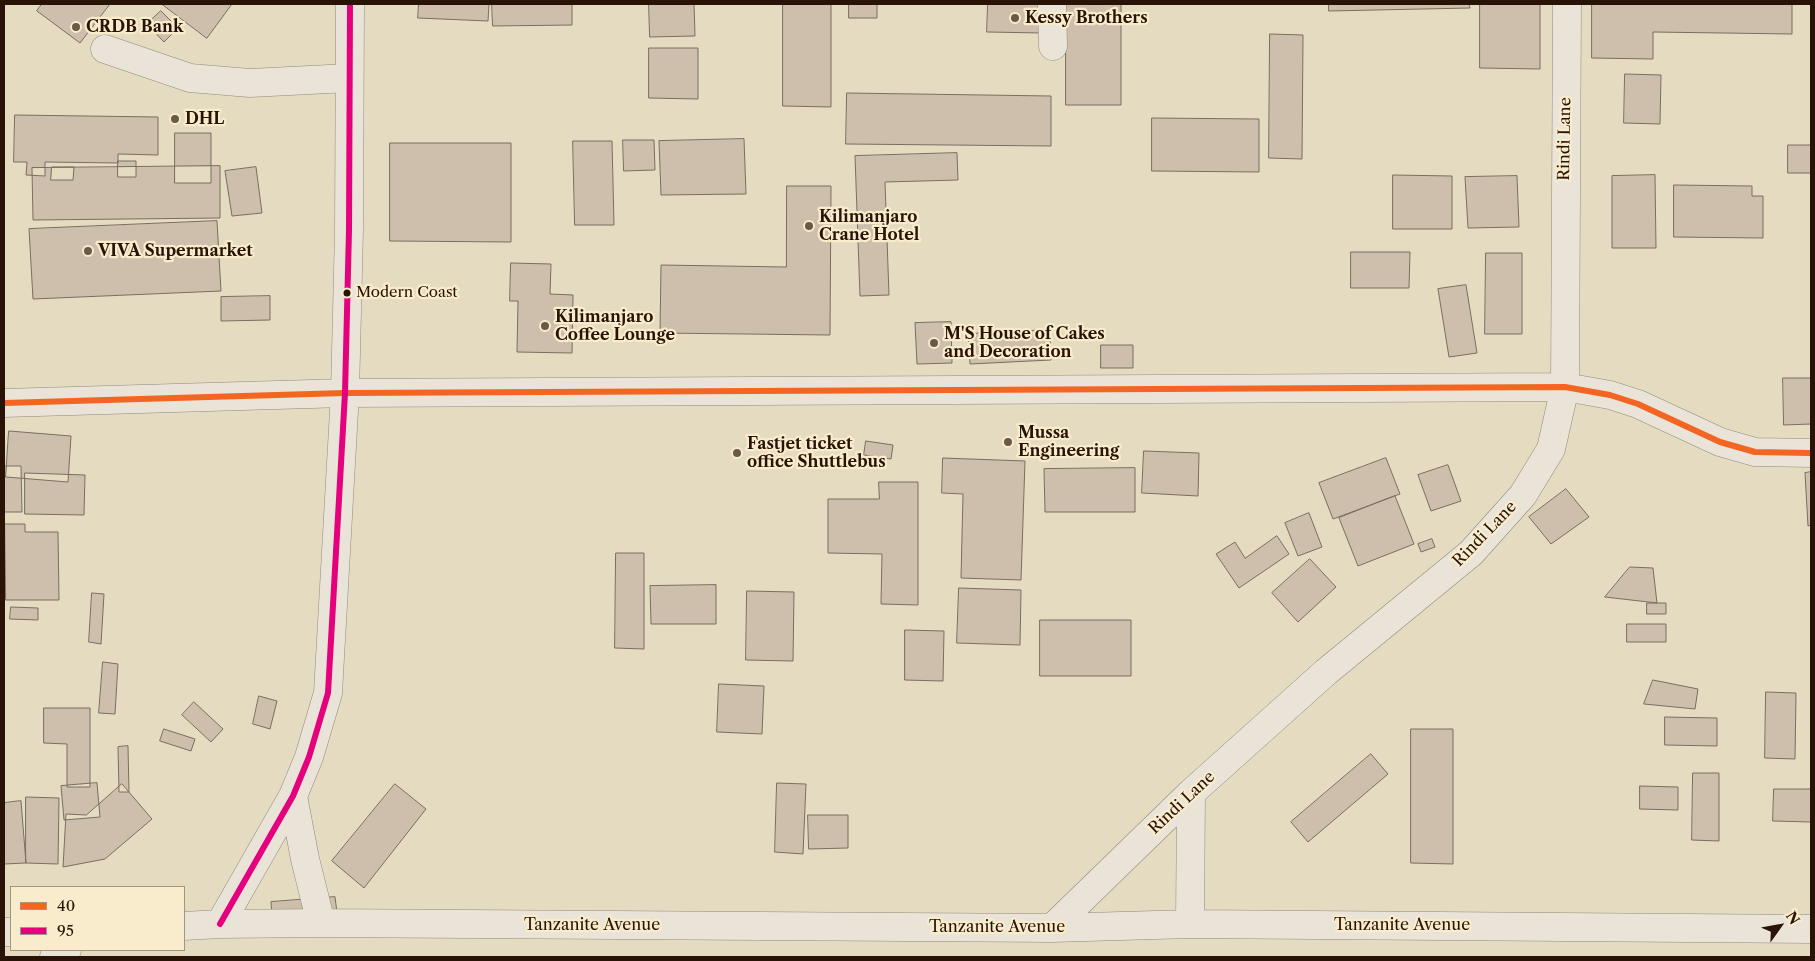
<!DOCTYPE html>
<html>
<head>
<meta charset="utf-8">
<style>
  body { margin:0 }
  #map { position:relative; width:1815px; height:961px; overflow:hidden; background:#e5dbc1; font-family:"Libre Caslon Text",serif }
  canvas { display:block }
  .frame { position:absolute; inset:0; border:5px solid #291306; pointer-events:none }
  .legend { position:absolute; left:10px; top:886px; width:175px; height:65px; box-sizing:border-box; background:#f8eccd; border:1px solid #a5957d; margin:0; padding:6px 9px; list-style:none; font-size:15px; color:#291306 }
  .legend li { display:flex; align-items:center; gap:10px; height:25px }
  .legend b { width:25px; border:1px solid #a5957d }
  .north { position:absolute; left:1755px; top:901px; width:50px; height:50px; -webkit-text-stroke:4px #f8eccd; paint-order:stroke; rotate:58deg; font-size:14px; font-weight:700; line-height:20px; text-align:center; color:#291306 }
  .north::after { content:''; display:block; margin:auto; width:18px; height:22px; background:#291306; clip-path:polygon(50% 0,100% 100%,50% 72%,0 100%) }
</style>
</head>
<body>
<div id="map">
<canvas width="1815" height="961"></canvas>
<div class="frame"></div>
<ul class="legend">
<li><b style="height:6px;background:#f26522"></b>40</li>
<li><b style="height:6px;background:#e5007d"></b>95</li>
</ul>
<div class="north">N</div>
</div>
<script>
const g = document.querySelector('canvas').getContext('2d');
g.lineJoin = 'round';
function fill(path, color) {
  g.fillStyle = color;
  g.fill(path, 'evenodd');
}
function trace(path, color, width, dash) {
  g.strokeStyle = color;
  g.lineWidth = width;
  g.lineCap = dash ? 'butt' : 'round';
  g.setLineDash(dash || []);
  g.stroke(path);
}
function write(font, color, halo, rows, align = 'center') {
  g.font = font + ' "Libre Caslon Text",serif';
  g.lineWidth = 4.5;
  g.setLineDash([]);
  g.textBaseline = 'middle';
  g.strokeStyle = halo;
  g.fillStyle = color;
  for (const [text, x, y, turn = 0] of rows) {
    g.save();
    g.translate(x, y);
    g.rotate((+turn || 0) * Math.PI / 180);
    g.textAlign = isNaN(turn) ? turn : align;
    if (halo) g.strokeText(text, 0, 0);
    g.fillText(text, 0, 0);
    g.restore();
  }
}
const building = new Path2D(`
  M42,4H110L80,43L37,11Z
  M162,4H232L207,38Z
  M419,4H489L488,21L418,18Z
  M492,4H572V25L493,26Z
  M649,4H694L695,36L650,37Z
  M783,4H831V107L783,106Z
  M849,4H877V18H849Z
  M988,4H1042V33L987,32Z
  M1066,4H1121V105H1066Z
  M1329,4H1469L1470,8L1329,11Z
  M1480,4H1540V69L1480,68Z
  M1592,4H1792V34L1653,32V59L1592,58Z
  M161,11L178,28L164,42L147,24Z
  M1270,34L1303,35L1302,159L1269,158Z
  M649,48H698V99L649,98Z
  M1625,74L1661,75L1660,124L1624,123Z
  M847,93L1051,96V146L846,144Z
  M15,115L158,117V155L118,154V163L45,162V176L26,175L27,162H14Z
  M1152,118L1259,119V172L1152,171Z
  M175,133H211V183H175Z
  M744,139L746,194L661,195L659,141Z
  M623,140H654L655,170L624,171Z
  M573,141H612L614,225H575Z
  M390,143H511V242L390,241Z
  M1788,145H1811V173H1788Z
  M957,153L958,180L885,182L889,295L860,296L855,156Z
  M118,161H136V177H118Z
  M220,166V218L33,220L32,168Z
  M52,167H74L73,180H51Z
  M256,167L262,213L232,216L225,171Z
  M1393,175L1452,176V229H1393Z
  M1655,175L1656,248H1612V176Z
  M1517,176L1519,227L1468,228L1465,177Z
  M1674,185L1752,186V196H1763V238L1674,237Z
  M787,186H831L830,335L660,333L661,265L786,267Z
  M217,221L221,291L33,299L29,229Z
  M1351,252H1410L1409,288H1351Z
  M1486,253H1522V334H1485Z
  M511,263L551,264L550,294L573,295L572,353L517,352L518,301H510Z
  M1466,285L1477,353L1449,357L1438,289Z
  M270,296V320L221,321V297Z
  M951,322L952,363L917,364L915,323Z
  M1050,330L1051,360L970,364L968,334Z
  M1101,345H1133V368H1101Z
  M1783,378H1811V424L1784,425Z
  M9,431L71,436L68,482L6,477Z
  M866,441L893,445L891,459L864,455Z
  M1144,451L1199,453L1198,496L1142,493Z
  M943,458L1025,461L1021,580L961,578L963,494L942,493Z
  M1386,458L1400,494L1333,519L1319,483Z
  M1448,465L1461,501L1431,511L1418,475Z
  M4,466H21L22,512H4Z
  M1135,468V512H1045L1044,469Z
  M1811,472V525L1808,526L1805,473Z
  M25,473L85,475L84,515L25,514Z
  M879,482H918V605L881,604L882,554L828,553V499H879Z
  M1566,489L1589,517L1551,544L1529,517Z
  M1395,496L1414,544L1358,566L1339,518Z
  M1309,513L1322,547L1298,556L1285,523Z
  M5,524H25V532H58L59,600H6Z
  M1277,536L1289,554L1239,588L1216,554L1235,542L1245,558Z
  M1432,539L1435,547L1421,552L1418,544Z
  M616,553H644V649L615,648Z
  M1310,559L1336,587L1298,622L1272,593Z
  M1630,567L1653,568L1657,603L1605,597Z
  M716,585V624H651L650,586Z
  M959,588L1021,590L1020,645L957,643Z
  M747,591L794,592L793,661L746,660Z
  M92,593L104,594L101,644L89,642Z
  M1647,603H1666V614H1647Z
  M11,607L38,608V620L10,619Z
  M1040,620H1131V676H1040Z
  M1627,624H1666V642H1627Z
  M905,630L944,631L943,681L905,680Z
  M103,662L118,664L115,714L99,713Z
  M1653,680L1698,689L1695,709L1644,704Z
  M719,684L764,686L762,734L717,732Z
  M1766,692L1796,693L1795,759L1765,758Z
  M259,696L277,701L270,729L253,724Z
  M194,702L223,729L211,742L182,715Z
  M44,708H90V787H67V744L44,743Z
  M1665,717L1717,718V746L1665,745Z
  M164,729L195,739L191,751L160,741Z
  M1411,729H1453V864L1411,863Z
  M128,746L129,792H119L118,747Z
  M1371,754L1388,774L1308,842L1291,822Z
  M1693,773H1719V841L1692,840Z
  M97,783L100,817L64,820L61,786Z
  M777,783L806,784L803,854L775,852Z
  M122,784L152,819L105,859L63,867L66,814L86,815Z
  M395,784L426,809L364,888L332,861Z
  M1640,786L1678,787V810L1640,809Z
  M1774,789H1811V822L1773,821Z
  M26,797L59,798L58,864L26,863Z
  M21,801L26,863L4,864V803Z
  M808,815H848V848L809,849Z
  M335,897L337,912L272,917L271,902Z`);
fill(building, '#cebeac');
trace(building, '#786f60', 1);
const minor = new Path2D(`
  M1052,4L1053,46
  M105,49L190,78L250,83L349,78
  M4,403L345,393L1565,387L1610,395L1638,404L1720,442L1755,452L1811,453
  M293,796L305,859L321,923
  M220,924L293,796L309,757L328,693L345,393L349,230L350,4
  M1190,924L1191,793
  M184,926L220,924L321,923L1052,928L1190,924L1811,929
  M1052,928L1191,793L1326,672L1471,553L1523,495L1551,449L1565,387L1567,4
  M4,932H11
  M54,957L67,950`);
trace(minor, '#928a7a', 29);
trace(minor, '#e9e4d7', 28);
trace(new Path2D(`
  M4,403L345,393L1565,387L1610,395L1638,404L1720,442L1755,452L1811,453`), '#f26522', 6);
trace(new Path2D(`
  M220,924L293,796L309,757L328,693L345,393L349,230L350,4`), '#e5007d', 6);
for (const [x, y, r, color] of [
  [1015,18,5,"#6b5947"],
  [76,27,5,"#6b5947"],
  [175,119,5,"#6b5947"],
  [809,226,5,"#6b5947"],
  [88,251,5,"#6b5947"],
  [347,293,4.5,"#291306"],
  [545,326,5,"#6b5947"],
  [934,343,5,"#6b5947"],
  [1008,442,5,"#6b5947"],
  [737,453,5,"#6b5947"]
]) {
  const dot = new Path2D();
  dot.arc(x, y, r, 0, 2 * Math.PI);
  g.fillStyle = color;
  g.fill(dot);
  trace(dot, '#f8eccd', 2);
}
write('15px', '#291306', '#f8eccd', [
  ["Modern Coast",356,293]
], 'left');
write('bold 16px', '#291306', '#f8eccd', [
  ["Kessy Brothers",1025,18],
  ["CRDB Bank",86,27],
  ["DHL",185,119],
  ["Kilimanjaro",819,217],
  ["Crane Hotel",819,235],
  ["VIVA Supermarket",98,251],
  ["Kilimanjaro",555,317],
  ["Coffee Lounge",555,335],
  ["M'S House of Cakes",944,334],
  ["and Decoration",944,352],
  ["Mussa",1018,433],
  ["Engineering",1018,451],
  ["Fastjet ticket",747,444],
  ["office Shuttlebus",747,462]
], 'left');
write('16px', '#291306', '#f8eccd', [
  ["Rindi Lane",1565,139,-89],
  ["Rindi Lane",1485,534,-46],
  ["Rindi Lane",1182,803,-43],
  ["Tanzanite Avenue",592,925],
  ["Tanzanite Avenue",1402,925],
  ["Tanzanite Avenue",997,927]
]);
</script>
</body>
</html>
